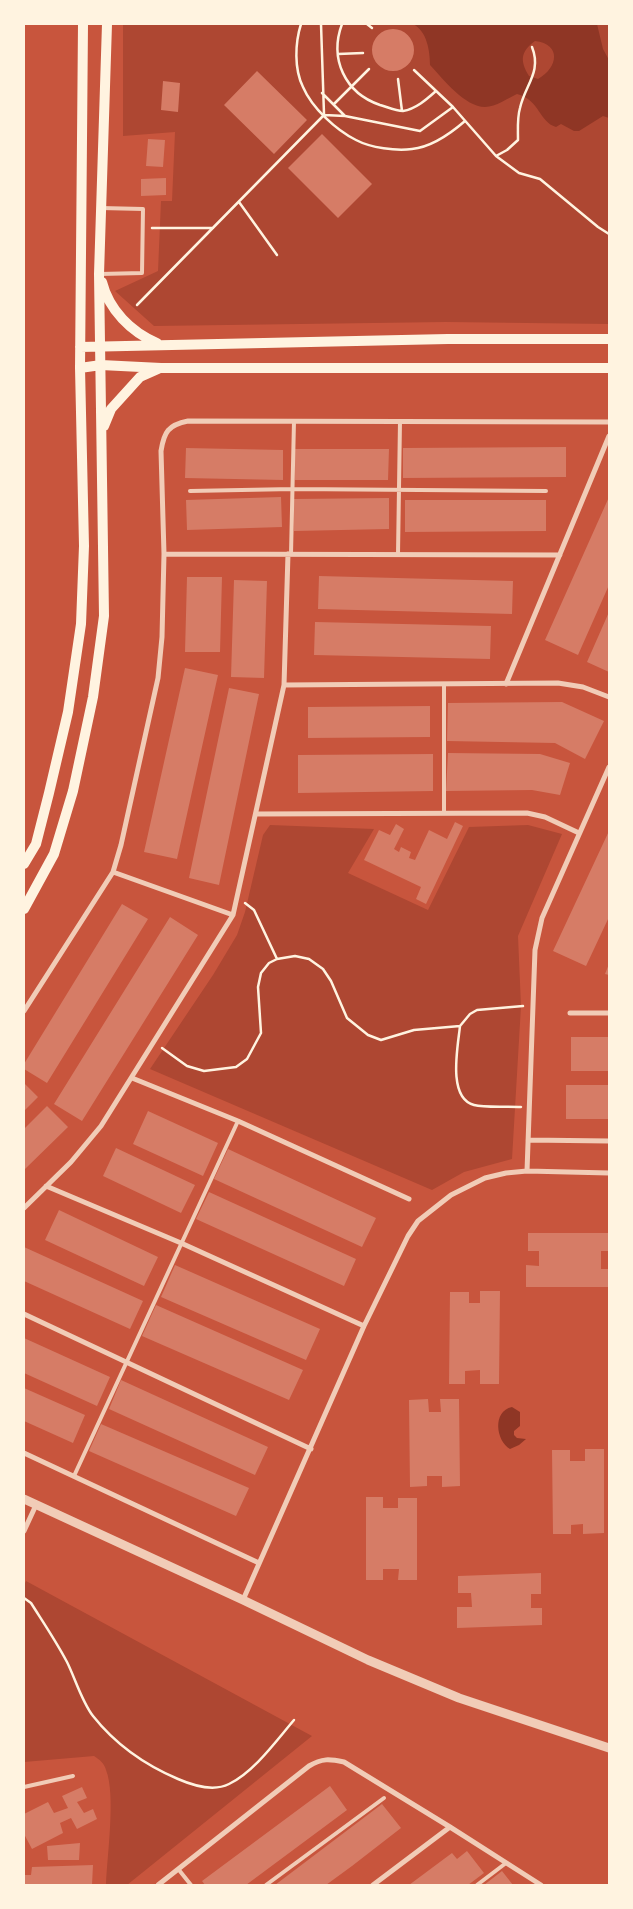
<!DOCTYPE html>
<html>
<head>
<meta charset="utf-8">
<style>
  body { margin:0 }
  #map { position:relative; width:633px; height:1909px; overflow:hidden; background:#c8553d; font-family:"Public Sans",sans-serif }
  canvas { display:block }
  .frame { position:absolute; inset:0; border:25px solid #fff3e0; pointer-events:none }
</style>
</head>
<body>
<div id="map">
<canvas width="633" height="1909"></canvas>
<div class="frame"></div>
</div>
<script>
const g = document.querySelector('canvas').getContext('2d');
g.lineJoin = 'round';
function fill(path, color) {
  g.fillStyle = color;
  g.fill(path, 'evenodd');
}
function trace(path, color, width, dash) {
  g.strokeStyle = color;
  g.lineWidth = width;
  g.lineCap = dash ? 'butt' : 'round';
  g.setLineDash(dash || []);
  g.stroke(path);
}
fill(new Path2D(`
  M123,24H609V324L446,322L154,326L115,291L158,271L161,201H172L175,132L123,136Z
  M270,825L374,829L348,873L428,910L469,827L528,825L562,834L518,936L521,1006L512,1159L464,1172L432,1190L150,1069L213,975L237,935L245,912L263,835Z
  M26,1581L312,1736L127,1885H106C107,1856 116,1795 106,1770C104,1763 100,1760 94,1756L24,1762V1585Z`), '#ae4732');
fill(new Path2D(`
  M413,24H597L603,49L609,60V118L603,116L579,131H574L561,124L556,127C539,122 540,100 517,94C508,98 496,107 485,107C465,107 443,79 430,65C430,51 427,31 413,24ZM535,41C562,44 558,68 538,79L529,76C520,61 520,52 535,41Z
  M512,1407L520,1412V1426L514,1431V1435L517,1438L526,1439L519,1445L510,1449C496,1441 492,1411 512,1407Z`), '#8f3625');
fill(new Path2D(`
  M372 50a21 21 0 1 1 42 0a21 21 0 1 1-42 0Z
  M257,71L307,120L274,154L224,105Z
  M163,81L180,83L178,112L161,110Z
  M322,134L372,184L338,218L288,168Z
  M148,139L165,140L163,167L146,166Z
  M166,178V195L141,196V179Z
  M566,447V477L403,478V448Z
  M186,448L283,450V480L185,478Z
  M295,449H389L388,480H295Z
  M281,497L282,527L187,530L186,500Z
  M609,497V585L578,655L545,640Z
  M389,498V529L294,531V499Z
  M405,500H546V531L405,532Z
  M319,576L513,581L512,614L318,609Z
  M187,577H222L220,652H185Z
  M234,580L267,581L264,678L231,677Z
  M609,612V672L587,662Z
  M315,622L491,626L490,659L314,655Z
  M185,668L218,675L177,859L144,852Z
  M229,688L259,694L219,885L189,878Z
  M562,702L604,721L585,759L555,743L447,741L448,703Z
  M430,706V737L308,738V707Z
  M448,753L540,754L570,763L560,795L532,790L446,791Z
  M433,754V791L298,793V755Z
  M455,822L463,826L426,904L416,899L421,887L364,860L379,830L390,835L396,824L404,829L394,849L399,852L401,847L411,852L409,858L415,860L429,830L447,839Z
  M609,831V917L586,966L553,951Z
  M122,904L148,919L47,1083L24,1069V1064Z
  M170,917L198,935L82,1121L54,1104Z
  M609,964V975L605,974Z
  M571,1037H609V1071H571Z
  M24,1083L38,1097L24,1111Z
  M566,1085H609V1119H566Z
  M47,1106L68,1127L24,1170V1129Z
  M148,1111L218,1143L203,1176L133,1144Z
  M116,1148L195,1185L181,1213L103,1176Z
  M228,1149L376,1218L362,1247L214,1179Z
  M209,1192L356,1259L344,1286L196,1219Z
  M59,1210L158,1257L144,1286L45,1240Z
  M528,1233H609V1251H601V1269H609V1287H526V1265L539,1266V1251H528Z
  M24,1247L143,1301L130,1329L24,1281Z
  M175,1265L320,1329L306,1360L161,1297Z
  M480,1291H500L499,1384H480V1370L465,1371V1384H449L450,1292H469V1303H480Z
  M156,1305L303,1370L289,1400L142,1336Z
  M24,1338L110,1377L97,1406L24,1373Z
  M121,1380L268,1447L255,1475L109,1409Z
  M24,1388L85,1415L73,1443L24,1421Z
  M428,1399L429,1412H441L440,1399H459L460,1486L442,1487V1476H427V1486L410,1487L409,1400Z
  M101,1424L249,1488L236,1516L89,1451Z
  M585,1449H604V1533L583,1534V1524L571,1525V1534H553L552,1450H570V1461H585Z
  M366,1497H383V1508H398V1498H417V1580H398L399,1569H383V1580H366Z
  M541,1573V1594H531V1608H542V1625L457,1628V1607H472L471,1593H458V1576Z
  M330,1786L347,1810L246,1885H205L202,1881Z
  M82,1787L87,1798L77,1802L84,1813L93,1809L97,1819L77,1829L71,1818L60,1823L63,1833L32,1849L24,1834V1814L48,1802L54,1813L68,1808L62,1796Z
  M382,1804L401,1828L352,1866L326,1885H275Z
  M80,1843L79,1860H48L47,1846Z
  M467,1851L484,1873L468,1885H409L452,1853L457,1859Z
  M93,1865L92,1885H24V1875H31L32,1867Z
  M502,1871L513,1885H484Z`), '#d67c66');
trace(new Path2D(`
  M301,24C295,43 294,69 303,87C312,108 336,130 356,140C371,148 396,151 412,149C432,147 450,134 465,121
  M321,24L324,114
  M342,24C329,59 345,93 380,105C387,107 396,111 403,111C416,109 427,99 436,91
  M367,24L372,28
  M338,54L363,53
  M414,70L453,107L496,156L519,173L540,179L598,227L609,234
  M398,79L402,111
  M322,93L345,116
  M334,104L369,69
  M496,156L507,150L518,140C518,129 517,118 520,108C525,85 542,72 532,47
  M239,202L277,255
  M152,228H213
  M137,305L324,115L345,116L420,131L453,107
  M245,903L254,910L277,959
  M460,1026C458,1046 447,1098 474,1105C485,1108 508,1106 521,1107
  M162,1048L187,1066L204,1071L236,1067L247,1059L261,1033L258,987L261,973L269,963L277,959L295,956L309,959L323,969L331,981L347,1018L368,1035L381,1040L414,1030L460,1026L470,1014L477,1010L523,1006
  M24,1598L31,1603C43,1622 56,1641 67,1662C75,1678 82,1702 93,1716C116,1745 145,1765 178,1779C194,1786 213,1792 229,1784C254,1772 276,1741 294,1720`), '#fff3e0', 2.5);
trace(new Path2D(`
  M100,274L142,273L143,209L101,208
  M190,491L293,489L546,491
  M291,554L294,421
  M398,554L400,421
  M444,684V813
  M74,1476L238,1121
  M24,1787L73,1776
  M179,1870L191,1885
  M266,1885L384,1798
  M477,1885L506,1863`), '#f1ccb7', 4);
trace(new Path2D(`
  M164,554L560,555
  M506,684L609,436
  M284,685L558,683L583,687L609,697
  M256,814L527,813L545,817L579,833
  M113,872L233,915
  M24,1011L113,872L121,845L158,678L162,637L164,554L161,451C164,432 168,425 188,421L609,422
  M570,1013H609
  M132,1078L238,1121L409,1199
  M528,1140L609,1141
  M527,1171L535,950L542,918L609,767
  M46,1186L181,1243L364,1326
  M24,1208L71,1162L101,1126L233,915L284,685L288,554
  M24,1314L311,1449
  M24,1453L259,1563
  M24,1531L36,1505
  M243,1600L364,1326L408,1236L418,1221L451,1195L485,1178L506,1173L527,1171L609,1173
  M158,1885L309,1766C322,1758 330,1759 344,1762L450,1827L541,1885
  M373,1885L450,1827`), '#f1ccb7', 5);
trace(new Path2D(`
  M24,1499L243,1600L368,1660L459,1698L609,1748`), '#f1ccb7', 9);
trace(new Path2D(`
  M102,282C109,310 131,332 157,343
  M80,347L448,339H609
  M80,368L101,365L161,368H609
  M104,426L111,409L140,377L158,369
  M24,864L36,844L49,793L68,712L81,624L84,546L80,368L83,24
  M24,909L54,854L73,791L93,697L104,616L99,274L107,24`), '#fff3e0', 10);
</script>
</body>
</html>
